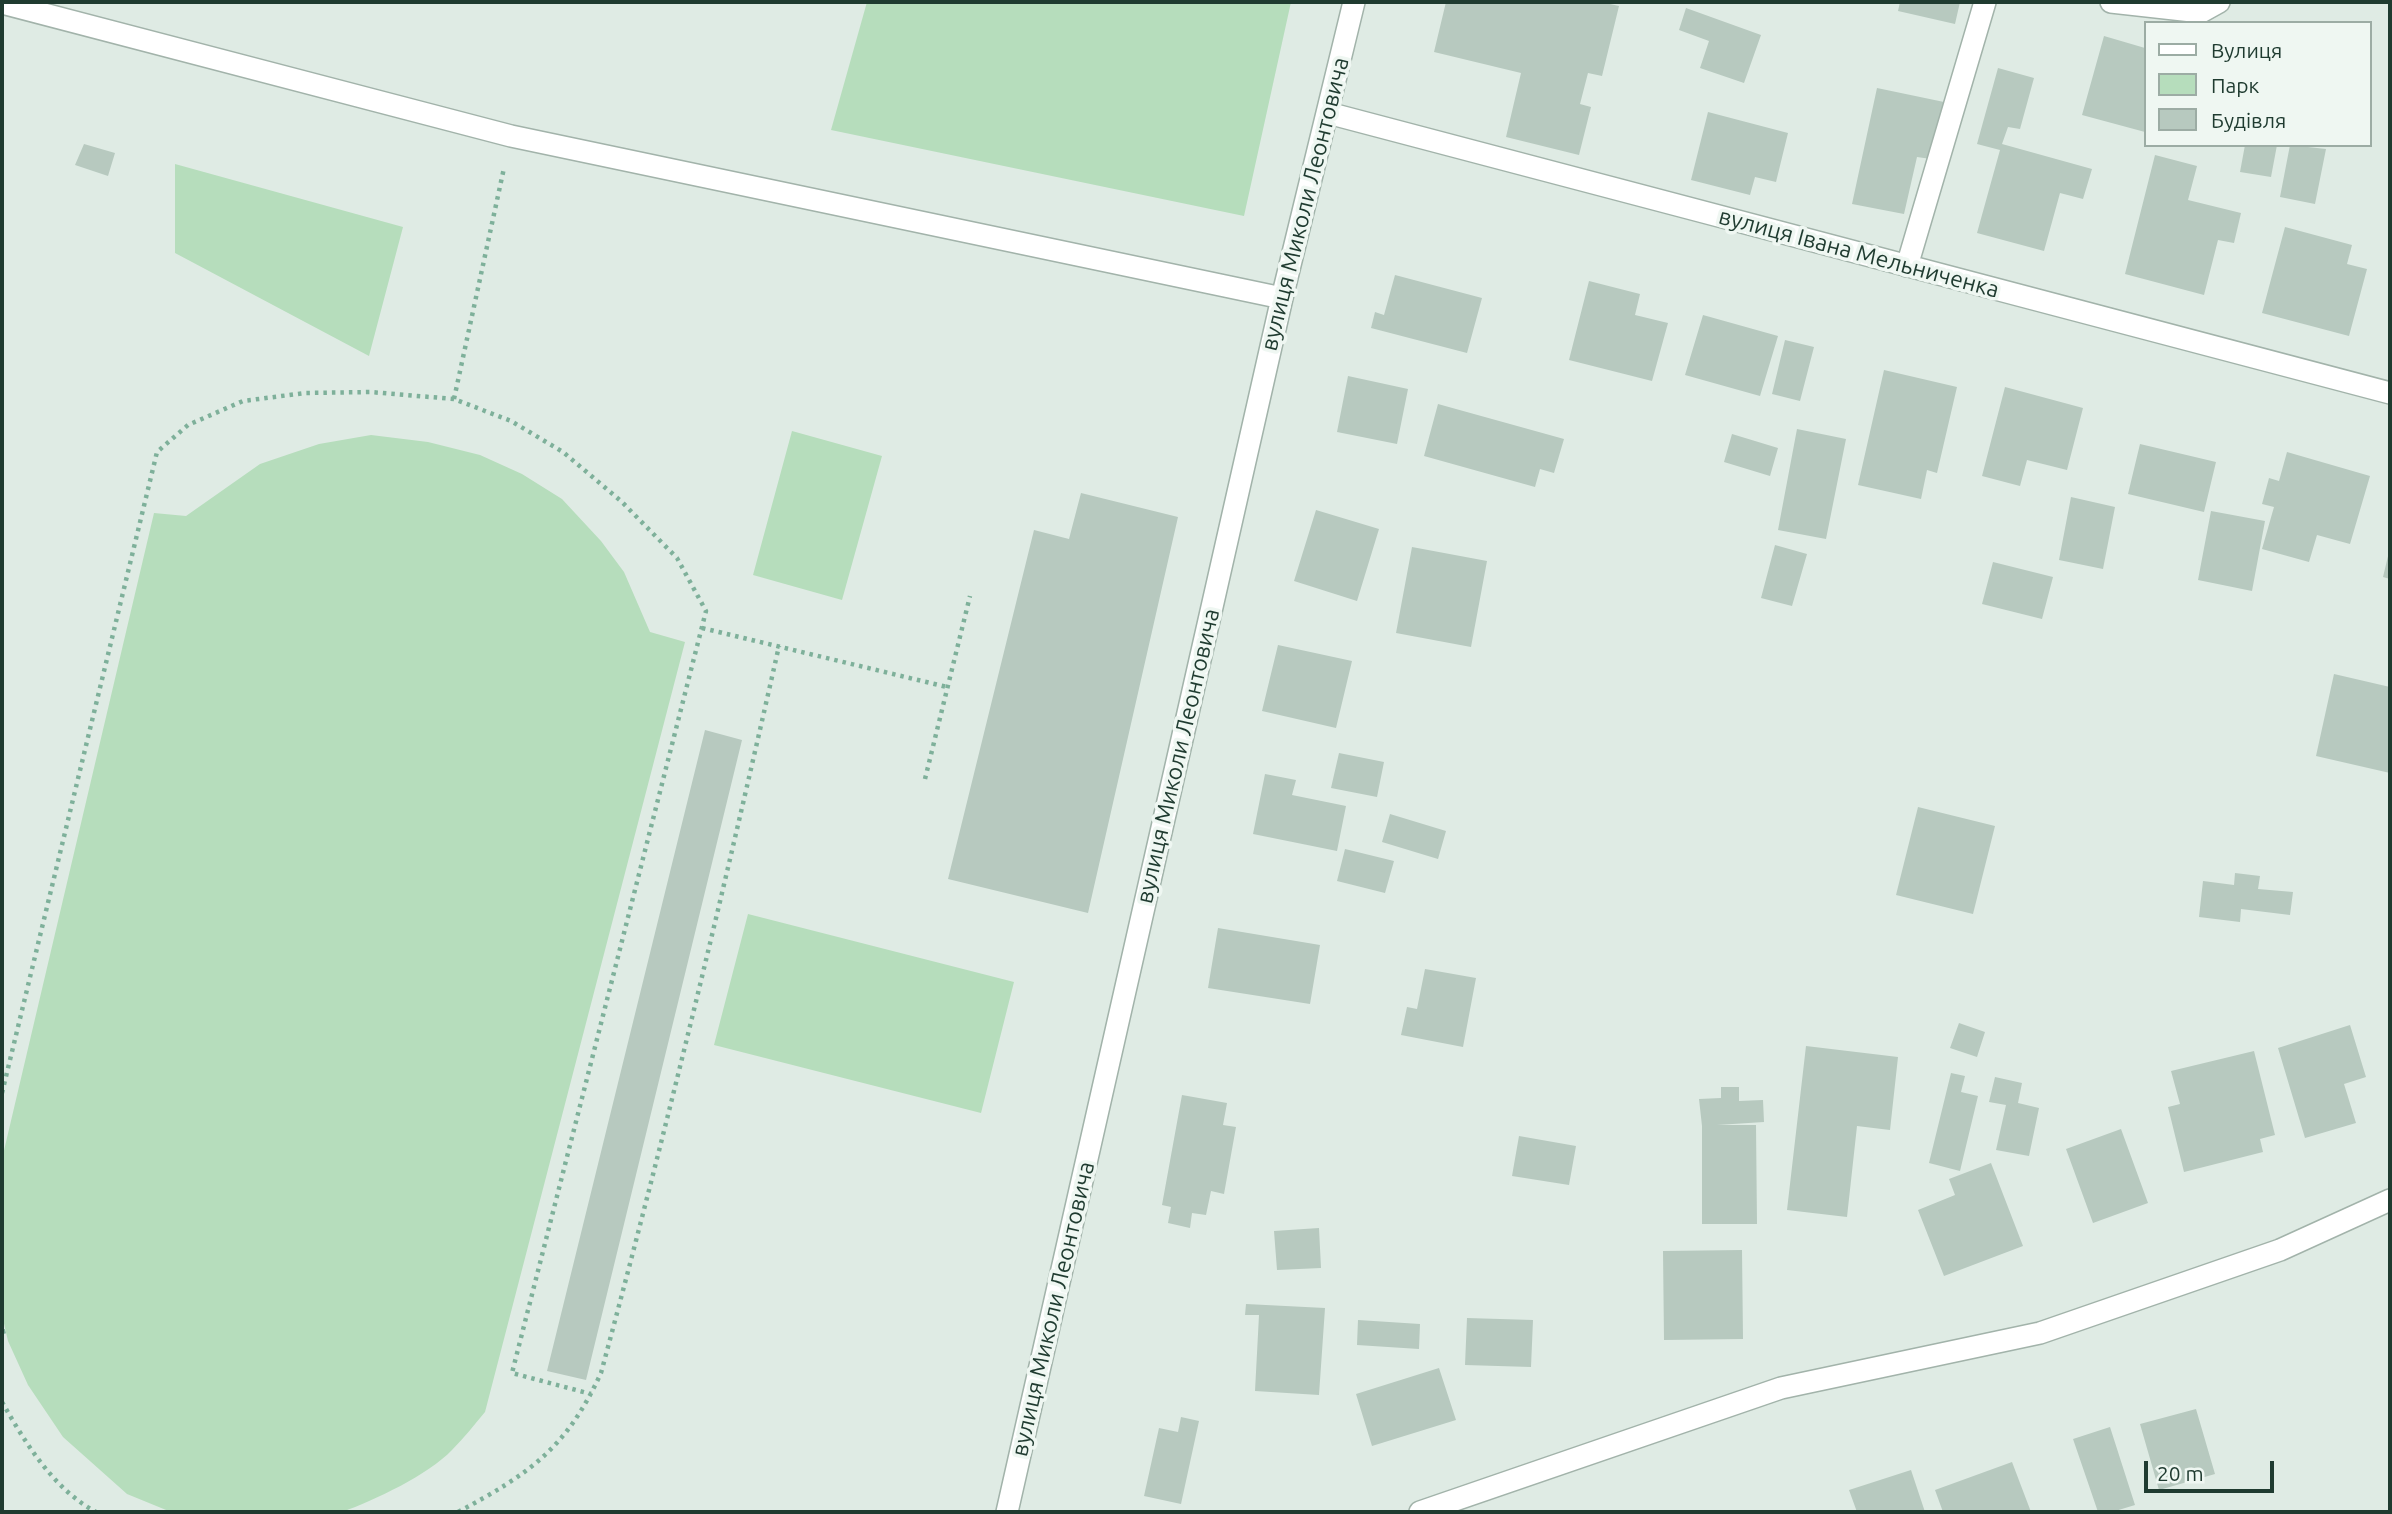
<!DOCTYPE html>
<html>
<head>
<meta charset="utf-8">
<style>
  body { margin:0 }
  #map { position:relative; width:2392px; height:1514px; overflow:hidden; background:#dfebe4; font-family:Ubuntu,sans-serif }
  canvas { display:block }
  .frame { position:absolute; inset:0; border:4px solid #1f3b30; pointer-events:none }
  .legend { position:absolute; left:2144px; top:21px; width:228px; height:126px; box-sizing:border-box; background:#eff7f2; border:2px solid #9caca4; margin:0; padding:9px 12px; list-style:none; font-size:21px; color:#1f3b30 }
  .legend li { display:flex; align-items:center; gap:14px; height:35px }
  .legend b { width:35px; border:2px solid #9caca4 }
  .scale { position:absolute; left:2144px; top:1461px; width:130px; height:32px; box-sizing:border-box; border:4px solid #1f3b30; border-top:0; padding-left:9px; font-size:21px; line-height:24px; white-space:nowrap; color:#1f3b30; -webkit-text-stroke:5px #eff7f2; paint-order:stroke }
</style>
</head>
<body>
<div id="map">
<canvas width="2392" height="1514"></canvas>
<div class="frame"></div>
<ul class="legend">
<li><b style="height:9px;background:#fff"></b>Вулиця</li>
<li><b style="height:19px;background:#b6ddbc"></b>Парк</li>
<li><b style="height:19px;background:#b7c9bf"></b>Будівля</li>
</ul>
<div class="scale">20 m</div>
</div>
<script>
const g = document.querySelector('canvas').getContext('2d');
g.lineJoin = 'round';
function fill(path, color) {
  g.fillStyle = color;
  g.fill(path, 'evenodd');
}
function trace(path, color, width, dash) {
  g.strokeStyle = color;
  g.lineWidth = width;
  g.lineCap = dash ? 'butt' : 'round';
  g.setLineDash(dash || []);
  g.stroke(path);
}
function write(font, color, halo, rows, align = 'center') {
  g.font = font + ' Ubuntu,sans-serif';
  g.lineWidth = 7;
  g.setLineDash([]);
  g.textBaseline = 'middle';
  g.strokeStyle = halo;
  g.fillStyle = color;
  for (const [text, x, y, turn = 0] of rows) {
    g.save();
    g.translate(x, y);
    g.rotate((+turn || 0) * Math.PI / 180);
    g.textAlign = isNaN(turn) ? turn : align;
    if (halo) g.strokeText(text, 0, 0);
    g.fillText(text, 0, 0);
    g.restore();
  }
}
fill(new Path2D(`
  M867,2H1291L1244,216L831,130Z
  M175,164L403,227L369,356L175,253Z
  M792,431L882,456L842,600L753,575Z
  M371,435L428,442L480,455L522,474L562,499L601,541L624,572L650,632L685,642L485,1412C474,1425 464,1438 452,1450C428,1475 375,1500 342,1512H171L127,1494L63,1437L28,1385L8,1341L2,1315V1159L154,513L186,516L260,464L319,444Z
  M748,914L1014,982L981,1113L714,1045Z`), '#b6ddbc');
fill(new Path2D(`
  M1446,2H1601L1619,6L1602,76L1588,73L1580,104L1591,107L1579,155L1506,137L1521,73L1434,52Z
  M1900,2H1960L1955,24L1898,11Z
  M1686,8L1761,35L1744,83L1700,68L1709,41L1679,30Z
  M2104,36L2145,48V132L2082,115Z
  M1998,68L2034,78L2020,129L2008,127L2002,144L2092,169L2083,199L2060,193L2044,251L1977,233L2000,150L1977,144Z
  M1877,88L1944,102L1931,159L1917,157L1904,214L1852,204Z
  M1708,112L1788,133L1776,182L1755,177L1750,195L1691,180Z
  M84,144L115,153L108,176L75,165Z
  M2245,145H2277L2271,177L2240,172Z
  M2290,145L2326,149L2315,204L2280,197Z
  M2155,155L2197,166L2188,200L2241,213L2234,243L2218,240L2204,295L2125,274Z
  M2285,227L2352,245L2347,264L2367,269L2349,336L2262,313Z
  M1395,275L1482,298L1467,353L1371,328L1375,312L1384,315Z
  M1589,281L1640,294L1635,315L1668,323L1652,381L1569,360Z
  M1703,315L1778,336L1760,396L1685,375Z
  M1785,340L1814,347L1800,401L1772,394Z
  M1884,370L1957,387L1937,473L1927,470L1921,499L1858,485Z
  M1348,376L1408,389L1397,444L1337,432Z
  M2005,387L2083,408L2067,470L2027,460L2020,486L1982,476Z
  M1438,404L1564,439L1554,473L1540,469L1535,487L1424,456Z
  M1797,429L1846,439L1826,539L1778,530Z
  M1732,434L1778,448L1770,476L1724,462Z
  M2140,444L2216,462L2204,512L2128,494Z
  M2287,452L2370,476L2350,544L2317,535L2309,562L2262,549L2274,507L2262,504L2269,478L2279,481Z
  M1081,493L1178,517L1088,913L948,879L1034,530L1069,539Z
  M2071,497L2115,507L2103,569L2059,560Z
  M1316,510L1379,529L1357,601L1294,581Z
  M2211,511L2265,521L2252,591L2198,580Z
  M1775,545L1807,554L1792,606L1761,598Z
  M1412,547L1487,561L1471,647L1396,633Z
  M2389,552H2390V579L2383,577Z
  M1993,562L2053,577L2042,619L1982,604Z
  M1278,645L1352,661L1336,728L1262,711Z
  M2334,674L2390,687V773L2316,756Z
  M705,730L742,740L586,1380L547,1371Z
  M1339,753L1384,762L1377,797L1331,788Z
  M1265,774L1296,780L1292,795L1346,806L1337,851L1253,834Z
  M1918,807L1995,826L1973,914L1896,895Z
  M1390,814L1446,831L1438,859L1382,842Z
  M1345,849L1394,861L1385,893L1337,881Z
  M2235,873L2260,876L2258,889L2293,892L2290,915L2241,909L2240,922L2199,917L2203,881L2234,885Z
  M1218,928L1320,945L1310,1004L1208,988Z
  M1425,969L1476,978L1463,1047L1401,1035L1407,1007L1417,1009Z
  M1959,1023L1985,1032L1977,1057L1950,1048Z
  M2350,1025L2366,1077L2344,1084L2356,1123L2305,1138L2278,1048Z
  M1806,1046L1898,1057L1890,1130L1857,1126L1847,1217L1787,1210Z
  M2254,1051L2275,1135L2260,1139L2263,1152L2184,1172L2168,1107L2180,1104L2171,1071Z
  M1951,1073L1965,1076L1961,1092L1978,1096L1960,1171L1929,1163Z
  M1995,1077L2022,1083L2018,1103L2039,1108L2029,1156L1996,1150L2006,1105L1989,1102Z
  M1721,1087H1739V1101L1763,1100L1764,1122L1717,1125H1756L1757,1224H1702V1126L1699,1099L1721,1098Z
  M1182,1095L1227,1103L1223,1125L1236,1127L1224,1194L1211,1191L1206,1215L1192,1213L1190,1228L1168,1223L1171,1207L1162,1205Z
  M2121,1129L2148,1203L2093,1223L2066,1149Z
  M1519,1136L1576,1146L1569,1185L1512,1176Z
  M1991,1163L2023,1246L1944,1276L1918,1210L1955,1195L1949,1179Z
  M1319,1228L1321,1268L1277,1270L1274,1231Z
  M1742,1250L1743,1339L1664,1340L1663,1251Z
  M1246,1304L1325,1308L1319,1395L1255,1391L1259,1315H1245Z
  M1467,1318L1533,1320L1531,1367L1465,1365Z
  M1358,1320L1420,1324L1419,1349L1357,1345Z
  M1439,1368L1456,1420L1372,1446L1356,1394Z
  M2196,1409L2215,1474L2159,1490L2140,1424Z
  M1181,1417L1199,1421L1181,1504L1144,1496L1159,1428L1178,1432Z
  M2110,1427L2135,1505L2112,1512H2098L2073,1439Z
  M2012,1462L2031,1512H1943L1935,1490Z
  M1911,1470L1925,1512H1857L1849,1490Z`), '#b7c9bf');
const minor = new Path2D(`
  M2111,2L2201,12L2219,2
  M2,3L511,136L1282,298
  M1328,113L2390,393
  M1907,266L1985,2
  M1007,1512L1282,298L1354,2
  M1420,1512L1781,1388L2040,1333L2280,1250L2390,1200`);
trace(minor, '#a2b3aa', 24);
trace(new Path2D(`
  M454,399L504,168
  M702,628L947,687
  M925,779L970,596
  M2,1093L157,452L188,425L243,401L305,393L370,392L454,399L511,421L563,452L622,502L677,558L706,611L512,1373L591,1394
  M2,1332L6,1331
  M2,1402C25,1442 53,1489 96,1512
  M458,1512C529,1474 566,1449 601,1373C666,1132 724,890 779,646`), '#7eb09a', 4.5, [3.5, 5]);
trace(minor, '#fff', 21);
write('23px', '#1f3b30', '#eff7f2', [
  ["вулиця Миколи Леонтовича",1305,204,-76],
  ["вулиця Івана Мельниченка",1859,253,15],
  ["вулиця Миколи Леонтовича",1178,756,-77],
  ["вулиця Миколи Леонтовича",1053,1309,-77]
]);
</script>
</body>
</html>
